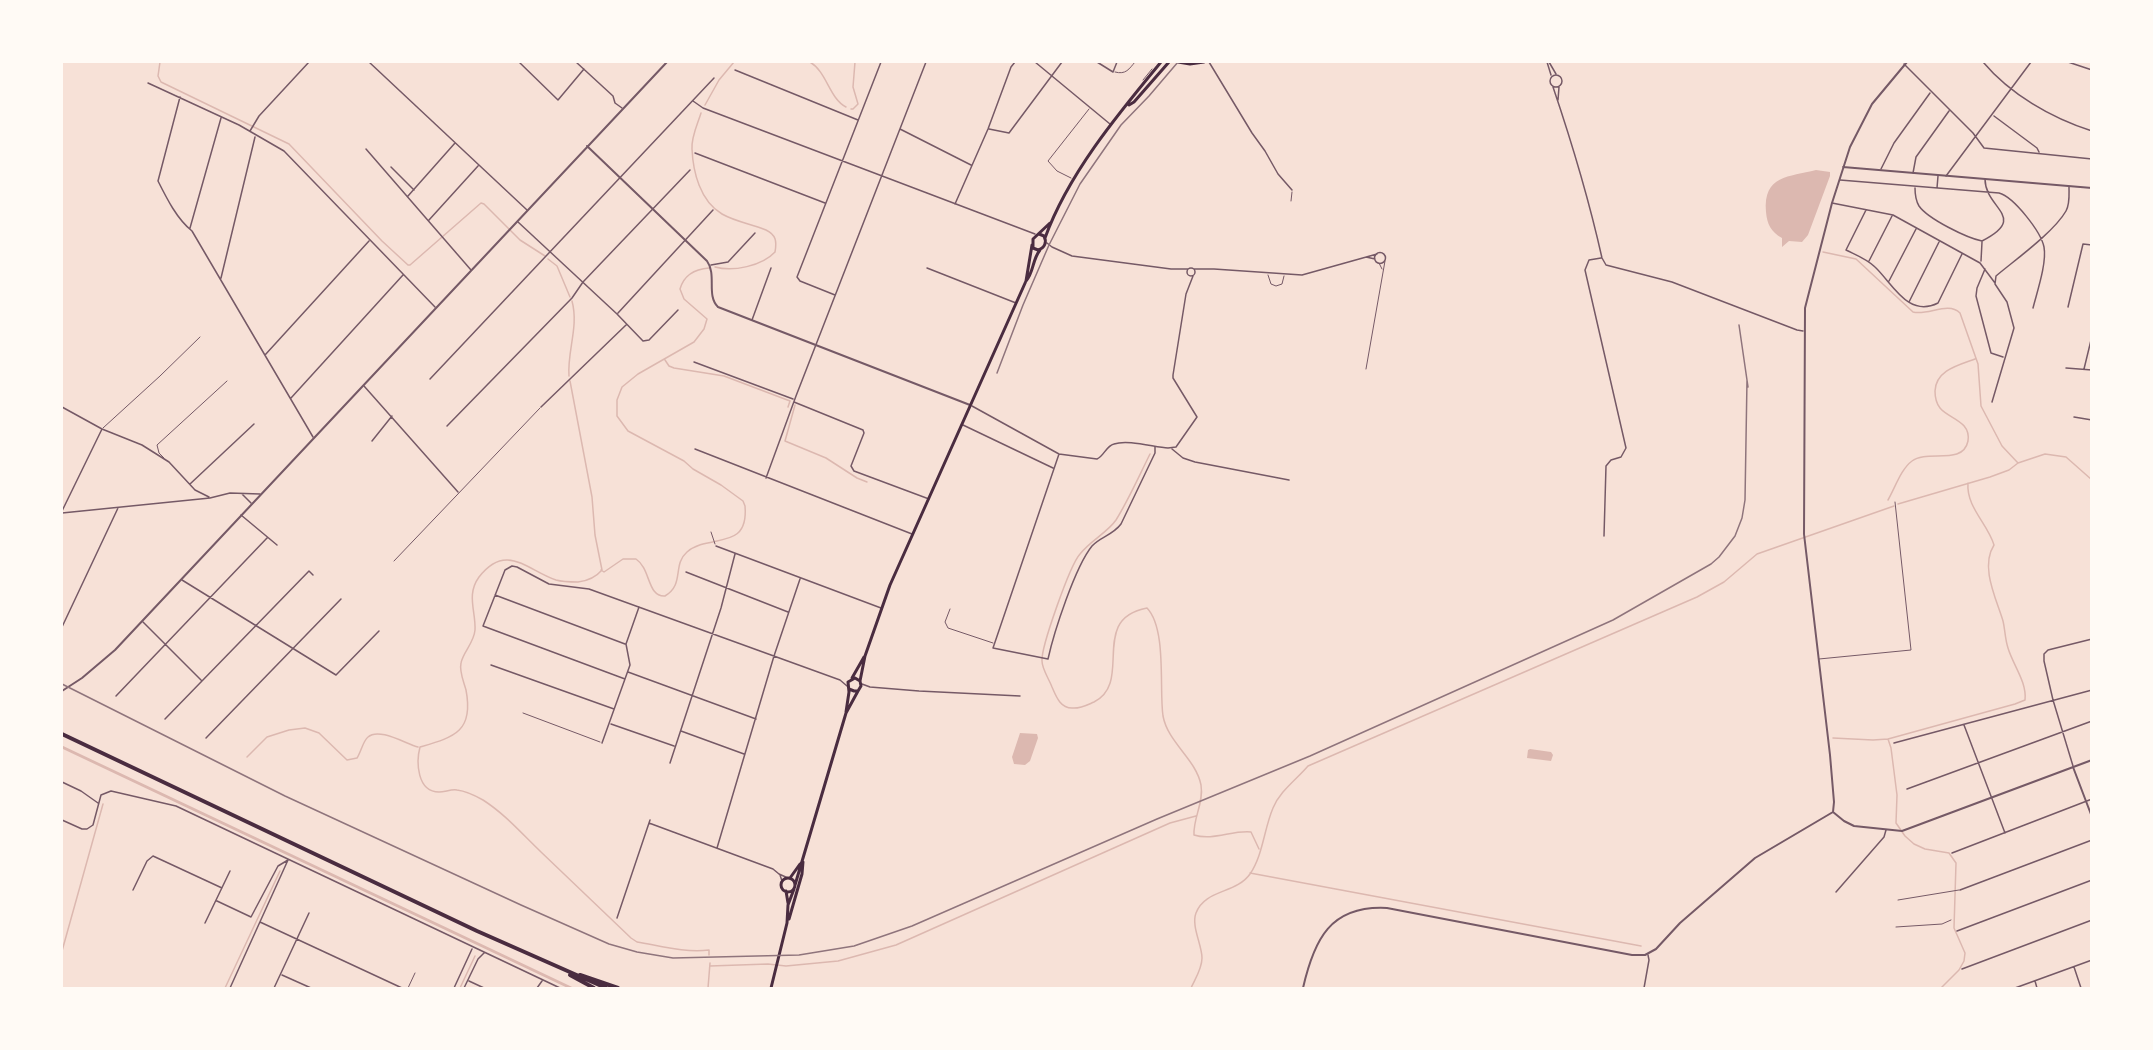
<!DOCTYPE html>
<html>
<head>
<meta charset="utf-8">
<style>
  body { margin:0 }
  #map { position:relative; width:2153px; height:1050px; overflow:hidden; background:#f7e1d7; font-family:Spectral,serif }
  canvas { display:block }
  .frame { position:absolute; inset:0; border:63px solid #fffaf5; pointer-events:none }
</style>
</head>
<body>
<div id="map">
<canvas width="2153" height="1050"></canvas>
<div class="frame"></div>
</div>
<script>
const g = document.querySelector('canvas').getContext('2d');
g.lineJoin = 'round';
function fill(path, color) {
  g.fillStyle = color;
  g.fill(path, 'evenodd');
}
function trace(path, color, width, dash) {
  g.strokeStyle = color;
  g.lineWidth = width;
  g.lineCap = dash ? 'butt' : 'round';
  g.setLineDash(dash || []);
  g.stroke(path);
}
fill(new Path2D(`
  M1816,170L1830,172V176L1808,235L1802,242L1789,241L1782,247V238C1771,232 1767,224 1766,212C1763,175 1789,177 1816,170Z
  M1020,733L1037,734L1038,738L1030,761L1025,765L1014,764L1012,757Z
  M1530,749L1551,752L1553,755L1551,761L1527,758L1528,750Z`), '#dcb8b0');
trace(new Path2D(`
  M160,62L158,76L161,82L289,144L382,241L408,265H410L481,203L484,204L520,240L545,256
  M810,62C827,72 829,98 846,107
  M705,105L719,80L734,62
  M851,109H853L858,104L853,87L855,62
  M701,113C698,123 691,137 692,149C693,172 700,201 722,214C736,222 752,224 766,230C776,235 777,241 775,252C762,266 733,272 715,267
  M1823,252L1856,259L1913,312C1928,316 1948,301 1960,313L1978,364L1981,406L2002,446L2018,463
  M548,259L557,266L570,297
  M665,360L669,366L674,368L724,376L790,401L788,407
  M569,376C567,351 579,327 572,301
  M570,381L592,497L595,535L602,570C596,577 587,581 578,582C571,582 563,582 556,580C527,570 506,542 479,577C466,595 476,611 475,630C474,643 463,652 461,663C459,672 464,682 466,690C474,732 454,737 420,747C416,762 417,792 439,792C445,792 451,789 457,790C465,791 476,796 483,800C505,814 522,834 541,852C571,881 601,909 631,938L637,942C661,946 685,953 709,950V955
  M795,405L785,441L826,458L857,478L867,482
  M1150,454C1139,476 1129,499 1116,520C1108,532 1090,541 1080,554C1070,565 1041,647 1042,661C1042,669 1049,679 1052,687C1056,696 1060,708 1072,708C1080,709 1087,705 1094,702C1134,682 1088,619 1147,608C1167,629 1159,689 1163,716C1168,743 1196,759 1201,785C1204,803 1193,818 1194,835C1213,841 1232,830 1251,832L1259,849
  M1888,500C1895,488 1901,469 1912,461C1927,449 1963,466 1968,441C1971,421 1949,419 1940,408C1936,403 1935,397 1935,391C1936,370 1959,365 1975,359
  M1898,504L1990,477L2009,470L2018,463L2045,454L2066,457L2092,480
  M601,570L604,572L623,559H636C651,569 647,597 665,596C685,584 672,565 687,552C709,533 749,552 745,506L743,501L721,485L693,469L684,461L628,431L617,416V400L622,387L638,374L694,342L704,329L707,319L684,299L680,289C684,275 695,269 709,268
  M1833,738L1873,740L1888,739L2015,704L2025,700C2027,682 2013,665 2008,648C2005,639 2005,629 2003,621C1996,598 1980,567 1994,545C1988,524 1966,507 1968,483
  M1888,739L1891,748L1897,795L1896,823L1905,836L1914,844L1925,849L1949,853L1956,863L1954,928L1965,953L1964,961L1959,970L1941,988
  M247,757L267,737L289,730L305,728L319,733L347,760L357,758C361,752 363,741 368,737C379,727 406,744 418,747
  M1250,873L1641,946
  M62,951L103,804
  M710,966L768,964L786,966L838,961L896,945L1170,823L1196,816
  M225,988L280,871
  M460,988L475,956
  M708,988L710,963
  M1191,988C1195,979 1202,969 1202,958C1202,945 1191,926 1196,913C1205,889 1236,894 1250,874C1263,855 1264,829 1273,808C1280,791 1296,780 1308,766L1697,597L1724,582L1757,554L1894,506`), '#dcb8b0', 1.5);
trace(new Path2D(`
  M62,747L571,988`), '#dcb8b0', 3);
trace(new Path2D(`
  M1115,72C1126,75 1129,69 1135,62
  M1143,80L1152,69
  M1071,178L1057,171L1048,161L1089,109
  M1291,201L1292,192
  M1379,263L1382,269
  M1268,275L1271,284L1276,286L1282,284L1284,276
  M1366,369L1385,261
  M103,428L160,376L200,337
  M164,458L159,453L157,445L227,381
  M711,532L715,544
  M394,561L540,408
  M950,609L945,622L948,628L993,643
  M1819,659L1911,650L1895,502
  M523,713L600,742
  M1898,900L1959,890
  M1896,927L1942,924L1951,920
  M408,988L415,973`), '#755966', 1);
trace(new Path2D(`
  M369,62L527,210
  M519,62L558,100L584,69
  M576,62L613,96L615,103L622,108
  M1035,62L1110,124
  M1097,62L1113,72L1117,62
  M1209,62L1252,133L1265,151L1278,174L1292,190
  M1547,62L1551,75
  M1549,62L1556,74
  M1983,62C2010,94 2051,118 2092,131
  M2068,62L2092,70
  M1904,64L1973,133L1984,148L2092,159
  M735,70L858,120
  M1550 81a6 6 0 1 1 12 0a6 6 0 1 1-12 0Z
  M148,83L239,125L284,151L435,307
  M1553,87C1572,143 1589,200 1602,258L1606,265L1672,282L1797,330L1803,331
  M180,97L158,181C167,199 177,219 192,231L313,437
  M1558,100L1559,87
  M693,101L703,108L1035,234
  M1994,116L2037,148L2039,152
  M900,129L971,165
  M989,129L1009,133L1062,62
  M250,131L259,116L309,62
  M366,149L471,270
  M695,153L825,203
  M391,167L414,190
  M1881,169L1894,143L1930,93
  M1913,173L1916,157L1949,111
  M1946,176L2031,62
  M1840,180L1999,193C2014,197 2041,232 2044,247C2047,263 2037,292 2033,308
  M1915,188C1915,194 1916,201 1919,206C1928,219 1967,238 1982,241C2029,217 1985,209 1985,179
  M1937,188L1938,176
  M408,196L455,143
  M1832,203L1893,215L1980,263L1995,283
  M955,204L988,129L1011,67L1015,62
  M1866,210L1846,250C1856,255 1867,259 1875,267C1893,284 1908,318 1938,303L1962,254
  M429,220L478,166
  M518,222L617,314L643,341L649,340L678,310
  M190,228L221,118
  M1047,243L1052,247L1072,256L1171,269H1188
  M1374.5 258a5.5 5.5 0 1 1 11 0a5.5 5.5 0 1 1-11 0Z
  M1366,257L1375,259
  M1601,258L1589,260L1585,270L1626,448L1621,457L1611,460L1606,466L1604,536
  M1869,261L1892,216
  M1981,261L1982,242
  M711,265L728,262L755,233
  M927,268L1016,303
  M1187 272a4 4 0 1 1 8 0a4 4 0 1 1-8 0Z
  M1194,269H1214L1302,275L1377,254
  M1985,269L1977,288L1976,296L1991,353L2003,357
  M221,278L255,137
  M1889,281L1916,229
  M835,295L800,281L797,277L881,62
  M1909,302L1939,242
  M2068,307L2083,244L2092,245
  M618,313L713,210
  M752,320L771,268
  M265,355L369,241
  M694,362L793,399
  M2066,368L2092,370
  M2084,369L2092,336
  M430,379L714,78
  M364,386L458,492
  M291,398L403,275
  M794,402L863,430L864,433L851,466L854,471L929,499
  M1992,402L2014,328L2007,302L1995,284L1996,276C2015,260 2054,232 2066,211C2070,204 2069,195 2069,187
  M972,406L1059,454L1097,459C1104,456 1106,446 1114,444C1127,439 1154,447 1168,448L1176,447L1197,417L1173,378V375L1186,294L1193,276
  M62,407L102,429L142,445L169,462L195,490L209,497
  M541,407L626,325
  M2074,417L2092,420
  M963,425L1053,468
  M447,426L572,298L583,282L690,170
  M372,441L392,416
  M695,449L912,534
  M1172,449L1183,458L1195,462L1289,480
  M1059,454L993,648L1048,659C1054,632 1075,567 1092,546C1100,537 1113,535 1121,524L1155,453V447
  M766,478L796,396L926,62
  M190,484L254,424
  M242,494L251,503
  M62,511L102,429
  M62,513L210,498L230,493L260,494
  M241,515L277,545
  M716,546L881,608
  M686,572L788,612
  M182,580L336,675L379,631
  M495,595L625,644
  M143,622L201,680
  M62,627L118,508
  M491,665L614,709
  M628,672L756,719
  M625,679L483,626L505,570L512,566L517,567L549,584L589,589L840,680L847,686
  M862,684L870,687L919,691L1020,696
  M116,696L267,538
  M165,719L309,571L313,575
  M611,724L674,746
  M1964,725L2005,833
  M681,731L744,754
  M206,738L341,599
  M602,743L630,665L626,644L639,607
  M1894,743L2092,690
  M670,763L721,608L735,554
  M2073,766L2053,700L2044,661V654L2048,650L2092,639
  M62,782L81,791L98,803
  M1907,789L2092,721
  M62,820L82,829H87L93,825L101,795L111,791L176,806L560,988
  M649,823L773,869L779,874L788,878
  M717,848L774,656L800,579
  M1952,853L2092,799
  M780,875L782,881
  M133,890L147,861L153,856L222,888
  M1960,890L2092,840
  M1836,892L1884,837L1886,830
  M217,901L251,917L278,866L288,860
  M617,918L650,820
  M260,922L402,988
  M205,923L230,871
  M1957,931L2092,880
  M2074,967L2081,988
  M1962,969L2092,920
  M282,975L311,988
  M469,981L484,988
  M2035,981L2037,988
  M230,988L288,860
  M274,988L309,913
  M454,988L472,949
  M464,988L478,959L484,953
  M537,988L542,981
  M1644,988L1649,960L1648,955
  M2015,988L2092,960`), '#755966', 1.5);
trace(new Path2D(`
  M587,146L707,261C717,275 706,295 718,307L970,405
  M1843,167L2092,188
  M62,691L82,678L115,650L667,62
  M2073,767L2092,817
  M1833,812L1834,802L1830,755L1804,534L1805,308L1832,203L1850,147L1872,104L1907,62
  M1833,812L1844,821L1854,826L1902,831L2092,760
  M1303,988C1314,940 1330,905 1387,908L1632,955H1645L1656,949L1680,923L1755,858L1833,812`), '#755966', 2);
trace(new Path2D(`
  M1178,62L1190,64L1204,62
  M1129,105L1134,102L1169,62
  M1039,234L1044,236C1047,242 1045,248 1038,250L1033,248V239L1050,223
  M1045,238C1068,174 1118,114 1161,62
  M1026,281L1032,245
  M852,678L864,657
  M860,681L865,656L890,585L1026,281C1034,272 1032,260 1040,250
  M846,712L849,692L848,682L855,678L860,681L861,686L858,691H854L849,689
  M790,878L800,864
  M781 885a7 7 0 1 1 14 0a7 7 0 1 1-14 0Z
  M795,885L846,713L858,691
  M786,891L788,903
  M789,919L802,874L803,862
  M771,988L787,923L788,905L794,889`), '#4a2c40', 3);
trace(new Path2D(`
  M62,734L477,931L606,988
  M570,975L594,988
  M580,975L618,988`), '#4a2c40', 4);
trace(new Path2D(`
  M997,373L1023,305L1049,245L1080,184L1121,125L1149,96L1178,62`), '#8f747c', 1.5);
trace(new Path2D(`
  M1739,325L1748,387
  M62,684L285,796L521,905L609,944L637,952L673,958L799,955L854,946L912,926L1157,819L1310,756L1613,620L1711,564L1719,557L1735,536L1742,518L1745,500L1747,380`), '#8f747c', 1.5);
</script>
</body>
</html>
